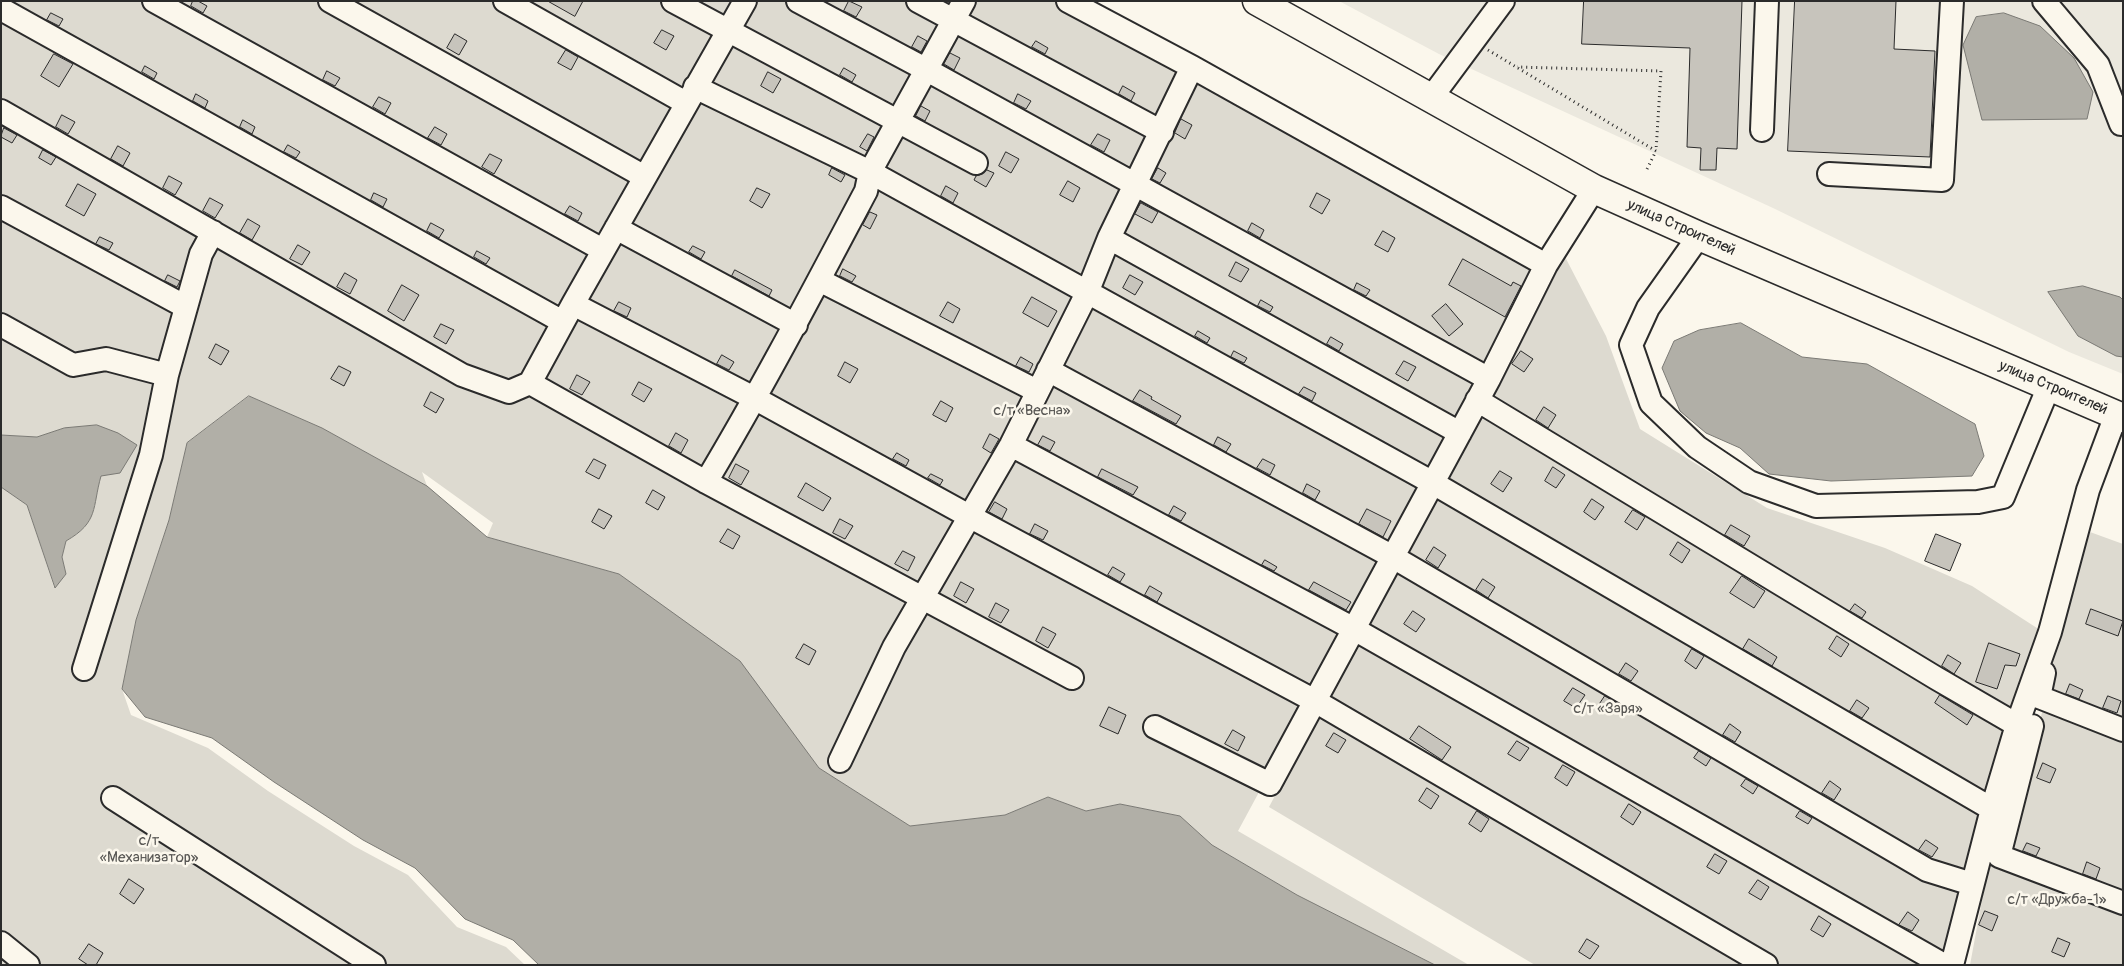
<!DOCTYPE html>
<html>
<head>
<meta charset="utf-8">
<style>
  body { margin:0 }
  #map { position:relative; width:2124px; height:966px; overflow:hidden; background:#fbf7ec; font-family:Pangolin,sans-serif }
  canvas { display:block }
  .frame { position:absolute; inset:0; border:2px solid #2b2b2b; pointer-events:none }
</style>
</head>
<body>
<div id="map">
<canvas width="2124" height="966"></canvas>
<div class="frame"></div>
</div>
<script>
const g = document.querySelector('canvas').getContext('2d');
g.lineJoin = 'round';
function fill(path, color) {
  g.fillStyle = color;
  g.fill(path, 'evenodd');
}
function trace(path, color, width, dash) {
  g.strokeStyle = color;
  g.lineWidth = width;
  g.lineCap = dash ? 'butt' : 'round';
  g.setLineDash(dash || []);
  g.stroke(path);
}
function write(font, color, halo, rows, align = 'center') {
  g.font = font + ' Pangolin,sans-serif';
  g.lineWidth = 5;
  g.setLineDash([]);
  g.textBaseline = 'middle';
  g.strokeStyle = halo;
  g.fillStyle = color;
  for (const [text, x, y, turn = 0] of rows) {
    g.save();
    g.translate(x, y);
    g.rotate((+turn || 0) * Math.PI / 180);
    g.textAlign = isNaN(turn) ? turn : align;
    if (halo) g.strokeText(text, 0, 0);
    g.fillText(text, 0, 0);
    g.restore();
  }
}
fill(new Path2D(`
  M1339,1H2123V374L2069,352L1773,208L1439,54Z`), '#ebe8de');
fill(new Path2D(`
  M1,1H1057L1543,266L1238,831L1469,965H1435L1297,895L1212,845L1180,816L1120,804L1086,811L1048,797L1005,815L910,826L819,768L790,730L619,574L487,537L493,523L422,472L427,486L322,428L249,396L187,443L169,520L136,620L122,689L131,715L208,748L268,791L354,846L408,875L457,927L506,947L525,965H1V487L27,505L54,587L66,574L62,557L66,541C98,523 92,507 101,475L64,428L37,437L1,435Z
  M1562,251L1606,336L1640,429L1767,508L1885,548L1972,586L2040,630L1963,875L1948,965H1535L1269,807Z
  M2090,532L2123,544V965H1970L1989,862L2002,863L2044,705L2057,640Z`), '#dddad0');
const water = new Path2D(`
  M2004,13L2040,26L2074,58L2093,92L2087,119L1982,120L1963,45L1976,17Z
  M2083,286L2120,297L2123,300V357L2116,356L2078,336L2048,292Z
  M1741,323L1802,357L1867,364L1975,424L1984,456L1972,476L1831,481L1769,474L1740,448L1706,433L1680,411L1662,368L1674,341L1699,330Z
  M249,396L322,428L427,486L487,537L619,574L740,661L819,768L910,826L1005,815L1048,797L1086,811L1120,804L1180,816L1212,845L1297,895L1435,965H539L513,940L465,919L415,868L363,840L274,782L212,738L145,717L122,689L136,620L169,520L187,443Z
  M97,425L118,433L137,445L120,473L101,476C92,508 99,522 66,541L62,557L66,574L55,588L27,505L1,487V435L37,437L64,428Z`);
fill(water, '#b1afa7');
trace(water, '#7b7a75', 1);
const building = new Path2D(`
  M193,1H198L207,6L203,13L191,6Z
  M548,1H583L575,16Z
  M849,1L862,7L856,17L844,11Z
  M1584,1H1742L1737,149L1717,148L1716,170H1700L1701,148L1687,147L1690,48L1582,44Z
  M1795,1H1896L1894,49L1935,51L1930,157L1788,151Z
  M51,13L63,19L59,26L47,20Z
  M662,30L674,36L666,50L654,43Z
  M455,34L467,41L459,55L447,48Z
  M918,36L927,41L921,52L912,47Z
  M1036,41L1048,48L1045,54L1032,47Z
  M566,50L578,57L571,70L558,63Z
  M950,53L960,58L954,70L944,64Z
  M54,54L73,64L59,87L41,76Z
  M145,66L157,73L154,79L142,72Z
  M844,68L856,75L852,82L840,75Z
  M327,71L340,78L335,86L323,80Z
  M768,72L781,79L773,93L761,86Z
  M1123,86L1135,93L1131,101L1119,94Z
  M196,94L208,101L205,108L193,101Z
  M1018,94L1031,101L1026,109L1014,103Z
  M379,97L391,103L385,114L373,107Z
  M921,106L930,111L925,121L916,116Z
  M62,115L75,122L68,134L56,127Z
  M1181,119L1192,125L1185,139L1175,133Z
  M243,120L255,127L252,134L240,127Z
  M435,127L447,134L441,145L428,138Z
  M4,128L17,135L12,143L1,137Z
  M868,134L874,137L867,151L860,147Z
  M1098,134L1110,140L1104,152L1091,145Z
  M288,145L300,152L296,158L284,152Z
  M118,146L130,153L123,166L111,159Z
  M43,150L56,157L51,165L39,158Z
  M1006,152L1019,159L1011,173L999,166Z
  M490,154L502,160L494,174L482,167Z
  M832,168L845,175L841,182L829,175Z
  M1158,168L1166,173L1160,183L1152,179Z
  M987,170L994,173L986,187L974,180L976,176L982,174Z
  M169,176L182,183L175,195L163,188Z
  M1068,181L1080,188L1073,202L1060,195Z
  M78,184L96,194L84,216L66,206Z
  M946,186L958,193L953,203L941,196Z
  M757,188L770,194L762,208L750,201Z
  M374,193L387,199L383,207L371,200Z
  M1317,193L1330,200L1322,214L1310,207Z
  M210,198L223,205L215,218L203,211Z
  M1141,203L1158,212L1152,223L1135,214Z
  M570,206L582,213L578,221L565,214Z
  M870,212L877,215L870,229L863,225Z
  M248,219L260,226L252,240L240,233Z
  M431,223L444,230L439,238L427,231Z
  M1252,223L1264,230L1260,238L1248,231Z
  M1383,231L1395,238L1388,252L1375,245Z
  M100,237L113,243L109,250L96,244Z
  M298,245L310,252L302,265L290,259Z
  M693,246L705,252L701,259L689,252Z
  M477,251L490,258L486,264L474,257Z
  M1463,259L1511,286L1513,282L1521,286L1505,317L1449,285Z
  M1236,262L1249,269L1241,282L1229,276Z
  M843,269L856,276L852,282L840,276Z
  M735,270L772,290L769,296L732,276Z
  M345,273L357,280L350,294L337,287Z
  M168,275L180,281L177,287L165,281Z
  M1130,275L1143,282L1135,295L1123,288Z
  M1357,283L1370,290L1366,296L1354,290Z
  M402,285L419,295L404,321L388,311Z
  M1032,297L1057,311L1048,327L1023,313Z
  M1261,300L1273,307L1270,312L1258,306Z
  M619,302L631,308L627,317L614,311Z
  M948,302L960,309L953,323L940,316Z
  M1446,304L1463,324L1449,336L1432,316Z
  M441,324L454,330L446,344L434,337Z
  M1198,331L1210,338L1207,343L1195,336Z
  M1331,337L1343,344L1339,351L1327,344Z
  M216,344L229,351L221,365L209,358Z
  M1234,351L1247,358L1244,363L1231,357Z
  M1521,351L1533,359L1524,372L1512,364Z
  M722,355L734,362L729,370L717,364Z
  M1021,357L1033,364L1029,372L1016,366Z
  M1404,361L1416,367L1408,381L1396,374Z
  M845,362L858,369L850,383L838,376Z
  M339,366L351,372L344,386L331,379Z
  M577,375L590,382L582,395L570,389Z
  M639,382L652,389L644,402L632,395Z
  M1304,387L1316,393L1312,401L1299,394Z
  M1140,390L1152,397L1151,399L1181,416L1176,424L1133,401Z
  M431,392L444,399L436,413L424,406Z
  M941,401L953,408L946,422L933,415Z
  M1544,407L1556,415L1548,428L1536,420Z
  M676,433L688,440L681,453L669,446Z
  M990,434L999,439L991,453L983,448Z
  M1043,436L1055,442L1050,451L1038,445Z
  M1218,437L1231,444L1226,452L1214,445Z
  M897,453L909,460L906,466L893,459Z
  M594,459L606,465L599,479L586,472Z
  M1263,459L1275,465L1270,475L1257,468Z
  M736,464L749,471L741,485L729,478Z
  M1553,467L1565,475L1556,488L1545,481Z
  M1102,469L1138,487L1133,495L1098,477Z
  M1500,471L1512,478L1503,492L1491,484Z
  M931,474L943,480L940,485L928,478Z
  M806,483L831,498L823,511L798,497Z
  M1307,484L1320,491L1315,500L1303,493Z
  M653,490L665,497L658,510L646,503Z
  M1592,499L1604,507L1595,520L1584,512Z
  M995,502L1007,509L1002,519L989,512Z
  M1174,506L1186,513L1181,521L1169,515Z
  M599,509L612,516L604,529L592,522Z
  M1367,509L1391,521L1383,537L1359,524Z
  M1633,510L1645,517L1637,530L1625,522Z
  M840,519L853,526L845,539L833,533Z
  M1035,524L1048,531L1043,540L1030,534Z
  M1731,525L1750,536L1744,546L1725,535Z
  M728,529L740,536L733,549L720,542Z
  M1936,534L1961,544L1950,571L1925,561Z
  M1678,542L1690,550L1682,563L1670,555Z
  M1434,547L1446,555L1438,568L1426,560Z
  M903,551L915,557L908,571L895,564Z
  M1265,560L1277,567L1274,571L1262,565Z
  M1113,567L1125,574L1120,582L1108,575Z
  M1742,576L1765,591L1754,608L1730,593Z
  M1483,579L1495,587L1488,598L1476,590Z
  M961,582L974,589L966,603L954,596Z
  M1314,582L1351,602L1346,610L1309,590Z
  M1150,586L1162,593L1157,602L1145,595Z
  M996,603L1009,610L1001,623L989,617Z
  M1855,604L1866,612L1862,618L1850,611Z
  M2091,609L2123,621L2118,636L2086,624Z
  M1413,611L1425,619L1416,632L1404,624Z
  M1043,627L1056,634L1048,648L1036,641Z
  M1837,636L1849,644L1841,657L1829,649Z
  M1749,639L1777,657L1772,666L1743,649Z
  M1989,643L2020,654L2016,666L2005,665L1997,689L1976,682Z
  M804,644L816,651L809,665L796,658Z
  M1692,649L1704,656L1696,669L1685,661Z
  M1948,655L1961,663L1954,674L1942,666Z
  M1626,663L1638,671L1631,681L1619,674Z
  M2070,684L2083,690L2079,699L2066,694Z
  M1573,688L1585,695L1576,708L1564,701Z
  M1940,695L1973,715L1967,725L1935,703Z
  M1605,696L1617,703L1611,713L1599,705Z
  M2108,696L2121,701L2117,713L2103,708Z
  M1857,700L1869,708L1862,718L1850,711Z
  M1109,707L1126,715L1118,734L1100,726Z
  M1730,724L1741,732L1735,742L1723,735Z
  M1419,726L1451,747L1442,760L1410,739Z
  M1233,730L1245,737L1238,751L1225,744Z
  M1334,733L1346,740L1338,753L1326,746Z
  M1517,741L1529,748L1520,761L1508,754Z
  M1699,751L1711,758L1706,766L1694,758Z
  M2043,763L2056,769L2050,783L2037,778Z
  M1563,765L1575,772L1567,786L1555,778Z
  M1746,779L1758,786L1753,794L1741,786Z
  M1830,781L1841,789L1834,800L1822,793Z
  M1427,788L1439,796L1431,809L1419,801Z
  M1629,804L1641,812L1633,825L1621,817Z
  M1477,811L1489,819L1481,832L1469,824Z
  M1800,811L1812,818L1808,824L1796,817Z
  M1926,840L1938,848L1932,857L1919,850Z
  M2027,843L2040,848L2036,856L2023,851Z
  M1715,854L1727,861L1719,874L1707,867Z
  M2087,862L2100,868L2096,879L2083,874Z
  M129,879L144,889L134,904L120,894Z
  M1758,880L1769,887L1761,900L1749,893Z
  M1985,911L1998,916L1992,931L1979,925Z
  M1908,912L1919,920L1912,931L1899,925Z
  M1819,916L1831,924L1823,937L1811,930Z
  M2058,938L2070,943L2064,957L2052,952Z
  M1587,939L1599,946L1590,959L1579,952Z
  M89,944L103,953L96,965H88L79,959Z`);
fill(building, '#c7c4bc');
trace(building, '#2b2b2b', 1);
const minor = new Path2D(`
  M154,1L603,250
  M330,1L645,177
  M505,1L686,103
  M673,1L976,163
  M798,1L927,70L1489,379
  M918,1L1162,132
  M1068,1L1192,67L1546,265
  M2044,1L2098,65L2121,124H2123
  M1,9L563,322
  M695,87L870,172L1433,483L1992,809
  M1431,98L1503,1
  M1,111L462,375L509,392L530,383L573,304L745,1
  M1762,130L1767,1
  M1829,174L1942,180L1952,1
  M1,207L186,307
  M616,228L796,325
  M1699,236L1648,308L1631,345L1651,403L1697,447L1749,482L1816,506L1978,502L2003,497L2049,386
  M1109,238L1460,433
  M819,280L1037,391
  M573,304L756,399L969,516L1315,701L1766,965
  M1,325L73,365L106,359L167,375
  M1048,370L1393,557L1927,870L1972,884
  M530,383L706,482L1072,678
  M1477,400L1936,678L2017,725
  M1011,445L1354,629L1944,965
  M706,482C763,387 814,289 866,191L870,172L964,1
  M84,669L151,455L167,375L201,254L213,232
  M2044,673L2039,697L2123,730
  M2032,726L1999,856L2123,903
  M1155,727L1270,784L1489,379L1546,265L1594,189
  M840,761L894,647L1011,445L1087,293L1109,238L1192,67
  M113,798L374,965
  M1,943L28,965
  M1952,965L1992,809L2017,725L2050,632L2088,490L2116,415`);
const major = new Path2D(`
  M1257,1L1594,189L1699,236L2123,418`);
trace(minor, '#2b2b2b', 26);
trace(major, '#2b2b2b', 31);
trace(new Path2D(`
  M1488,50L1656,151L1661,71L1517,67
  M1647,169L1656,151`), '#2b2b2b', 3, [1, 4]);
trace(minor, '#fbf7ec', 22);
trace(major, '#fbf7ec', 28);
write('15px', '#2b2b2b', '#fbf7ec', [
  ["улица Строителей",1681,228,24],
  ["улица Строителей",2053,388,23]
]);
write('15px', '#585754', '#fbf7ec', [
  ["с/т «Весна»",1032,411],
  ["с/т «Заря»",1608,709],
  ["с/т",149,841],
  ["«Механизатор»",149,858],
  ["с/т «Дружба-1»",2057,900]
]);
</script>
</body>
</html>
